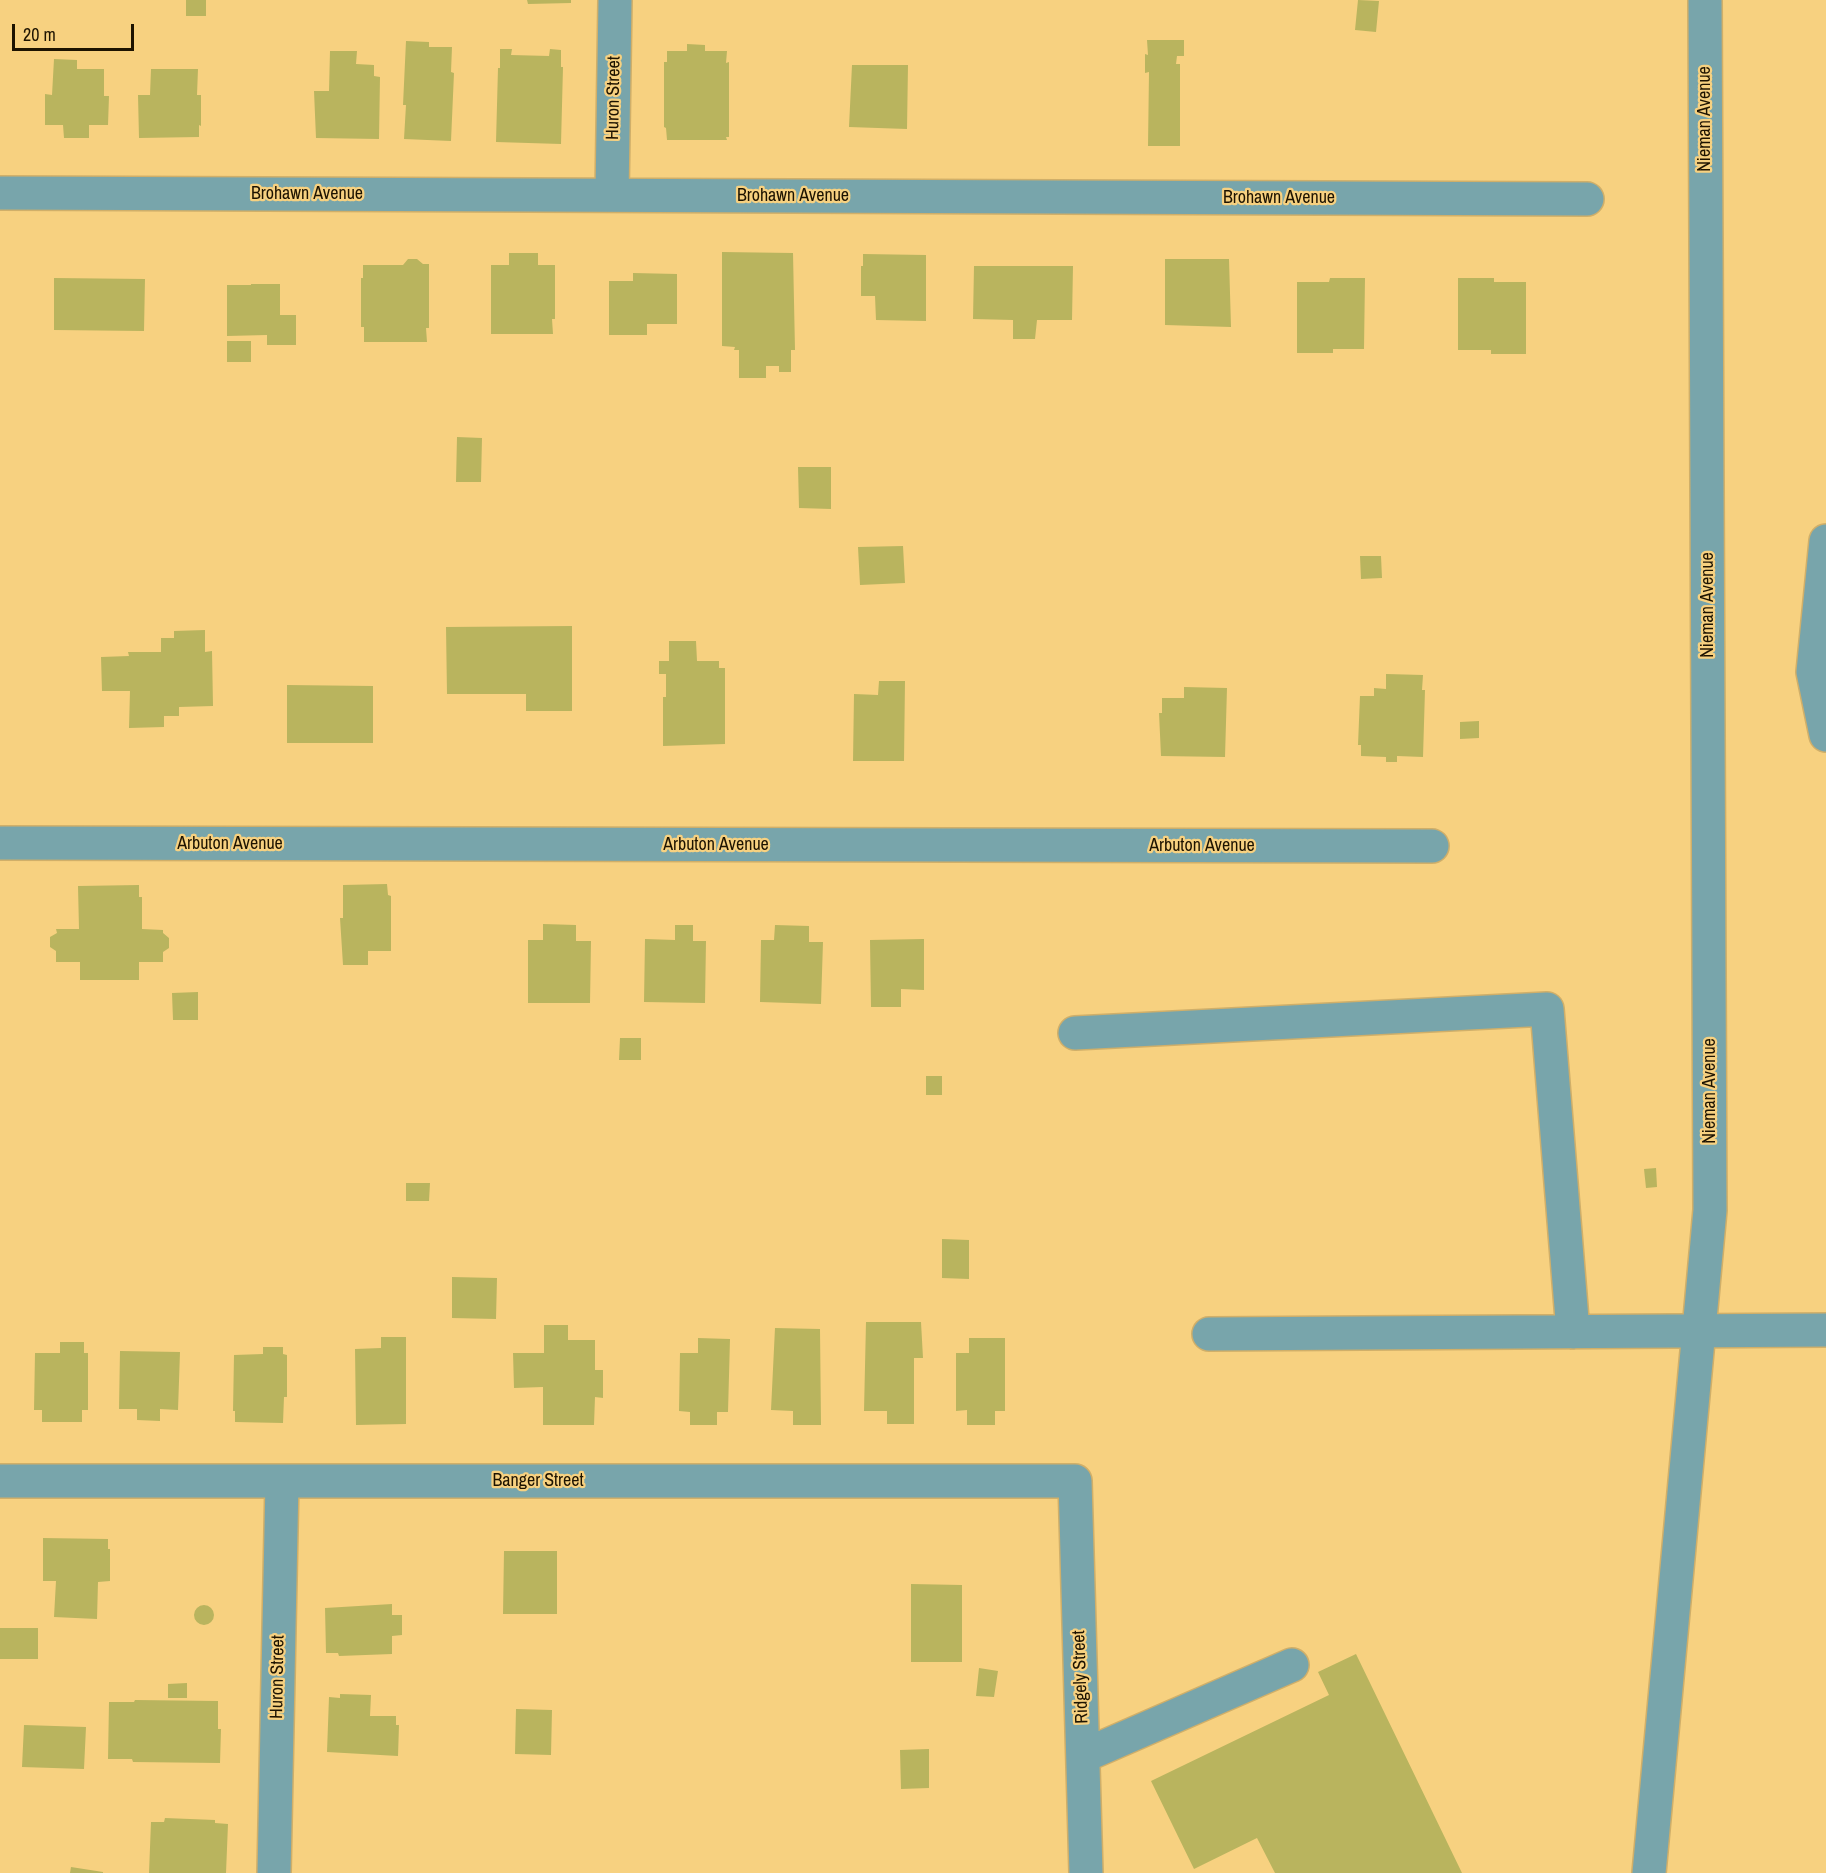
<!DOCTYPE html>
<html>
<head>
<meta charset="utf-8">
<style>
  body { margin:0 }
  #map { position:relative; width:1826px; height:1873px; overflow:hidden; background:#f7d180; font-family:"Archivo Narrow",sans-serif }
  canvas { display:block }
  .scale { position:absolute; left:12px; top:24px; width:122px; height:27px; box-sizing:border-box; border:3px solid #1d1300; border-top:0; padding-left:8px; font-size:18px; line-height:21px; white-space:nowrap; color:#1d1300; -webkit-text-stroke:4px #f7d180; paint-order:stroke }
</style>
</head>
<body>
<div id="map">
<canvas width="1826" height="1873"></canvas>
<div class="scale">20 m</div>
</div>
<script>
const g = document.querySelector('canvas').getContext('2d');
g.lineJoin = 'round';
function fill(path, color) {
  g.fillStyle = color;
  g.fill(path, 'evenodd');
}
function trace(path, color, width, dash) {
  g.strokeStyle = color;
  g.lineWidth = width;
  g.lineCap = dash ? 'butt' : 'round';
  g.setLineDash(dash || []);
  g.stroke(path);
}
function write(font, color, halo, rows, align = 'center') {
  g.font = font + ' "Archivo Narrow",sans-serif';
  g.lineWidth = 4.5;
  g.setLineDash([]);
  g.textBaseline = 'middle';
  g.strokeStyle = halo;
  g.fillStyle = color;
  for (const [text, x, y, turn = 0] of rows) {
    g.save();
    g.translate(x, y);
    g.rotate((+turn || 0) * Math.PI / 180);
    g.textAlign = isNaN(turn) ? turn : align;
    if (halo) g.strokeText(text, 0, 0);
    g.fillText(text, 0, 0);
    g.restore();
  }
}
fill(new Path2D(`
  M186,0H206V16H186Z
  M527,0H571V3L528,4Z
  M1358,0L1379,1L1376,32L1355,30Z
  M1147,40H1184V56H1177L1176,64H1180V146H1148L1149,72L1145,73V54L1148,55Z
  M406,41L429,42V47H452L451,72L454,73L451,141L404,139L406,105H403Z
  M687,44L705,45V51H727L726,63L729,62V137H726L727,140H667L666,128L664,127V62H667V51H687Z
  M500,49H512L511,55L549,56L550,49L561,50V67H563L561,144L496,142L498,68H500Z
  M330,51H357L356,64L374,65V76L380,77L379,139L316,138L314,91H329Z
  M54,59L77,60V69H104V96H109L108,125H89V138H64L63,125H45V94L52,95Z
  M852,65H908L907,129L849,127Z
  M151,69H198L197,95H201V126L199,125V137L139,138L138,95H150Z
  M722,252L793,253L795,350H791V372H779V366H766V378H739V350H734L735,347L722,346Z
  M509,253H538V265H555V319H552L553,334H491V265H509Z
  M863,254L926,255V321L876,320L875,296H861V266H863Z
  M408,259H417L423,264H429V328H426L427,342H364V327H361V278H363V265H403Z
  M1165,259H1229L1231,327L1165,325Z
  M974,266H1073L1072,320H1037L1035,339H1013V320L973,319Z
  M633,273L677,274V324H647V335H609V281H633Z
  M54,278L145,279L144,331L54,330Z
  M1330,278H1365L1364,349H1333V353H1297V282H1329Z
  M1458,278H1494V282H1526V354H1491V350H1458Z
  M251,284H280V315H296V345H267V335L227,336V285H251Z
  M227,341H251V362H227Z
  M457,437L482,438L481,482H456Z
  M798,467H831V509L799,508Z
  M903,546L905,583L860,585L858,547Z
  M1360,556H1381L1382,578L1361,579Z
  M572,626V711H526V694H447L446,627Z
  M205,630V652L212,651L213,706L179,707V716H164V727L129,728L130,691H102L101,657L129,656L128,652H161V638H174V631Z
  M669,641H696L697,661H719V668H725V744L663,746V697H666V674H659V661H669Z
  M1386,674L1423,675L1422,690H1425L1423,757L1397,756V762H1386V757L1361,756V745H1358L1360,696H1374V688L1386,689Z
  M879,681H905L904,761H853L854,694L878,695Z
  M287,685L373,686V743H287Z
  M1184,687L1227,688L1225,757L1161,756L1159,713H1162V698H1184Z
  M1479,721V738L1460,739V722Z
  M387,884L388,895L391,896V951H368V965H343L340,918H343V885Z
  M139,885V897H142V929L163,930V933L169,938V948L163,952V962H139V980H80V962H56V951L50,947V937L57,933L56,929H79L78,886Z
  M543,924L576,925V941H591L590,1003H528V940H543Z
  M675,925H693V941H706L705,1003L644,1002L645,939L675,940Z
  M775,925L809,926V942H823L821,1004L760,1002L761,940H774Z
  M924,939V990L901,989V1007H871L870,940Z
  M198,992V1020H173L172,993Z
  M620,1038H641V1060H619Z
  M926,1076H942V1095H926Z
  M1656,1168L1657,1187L1646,1188L1644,1169Z
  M406,1183H430L429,1201H406Z
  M942,1239L969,1240V1279L942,1278Z
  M452,1277L497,1278L496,1319L452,1318Z
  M866,1322H921L923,1358H914V1424H887V1411H864Z
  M544,1325H568V1340H595V1370H603V1398L595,1397L594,1425H543V1387L514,1388L513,1353H544Z
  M775,1328L820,1329L821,1425H793V1411L771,1410Z
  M381,1337H406V1424L356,1425L355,1349L381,1348Z
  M698,1338L730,1339L728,1412H717V1425H690V1412L679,1411L680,1353H698Z
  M969,1338H1005V1411H995V1425H967V1410L956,1411V1353H969Z
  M60,1342H84V1353H88V1410H82V1422H42V1410H34L35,1353H60Z
  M263,1347H283V1354L287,1355V1397H284L283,1423L235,1422V1411H233L234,1355L263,1354Z
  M120,1351L180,1352L178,1410L160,1409V1421L137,1420V1409H119Z
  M43,1538L108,1539V1549H110V1581L98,1582L97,1619L54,1617L56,1581H43Z
  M504,1551H557V1614H503Z
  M911,1584L962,1585V1662H911Z
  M392,1604V1615H402V1635L392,1636V1654L339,1656L338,1653H326L325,1608Z
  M194 1615a10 10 0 1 1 20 0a10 10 0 1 1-20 0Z
  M0,1628H38V1659H0Z
  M1356,1654L1462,1873H1275L1257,1838L1194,1869L1151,1781L1329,1695L1318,1672Z
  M979,1668L998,1671L994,1697L976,1696Z
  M187,1683V1698H168V1684Z
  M340,1694L371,1695L370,1716H396V1725H399L398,1756L327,1752L329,1697L340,1698Z
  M135,1700L218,1701V1729H221L220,1763L133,1762L132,1759H108L109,1702H134Z
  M516,1709L552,1710L551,1755L515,1754Z
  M24,1725L86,1727L84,1769L22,1767Z
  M929,1749V1788L901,1789L900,1750Z
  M165,1818L215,1820V1823L228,1824L226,1873H149L151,1822H164Z
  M71,1867L103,1872V1873H70Z`), '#b9b45e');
const minor = new Path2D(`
  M0,193L1587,199
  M612,195L615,0
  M1826,541L1813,672L1826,735
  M0,843L1432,846
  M1075,1033L1547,1009L1573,1332
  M1209,1334L1826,1330
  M0,1481H1075L1086,1873
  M1083,1756L1292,1665
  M274,1873L282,1481
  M1649,1873L1710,1210L1705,0`);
trace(minor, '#d0af69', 36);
trace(minor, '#78a5ab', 33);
write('18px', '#1d1300', '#f7d180', [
  ["Huron Street",614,98,-89],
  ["Nieman Avenue",1705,119,-90],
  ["Brohawn Avenue",307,194],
  ["Brohawn Avenue",793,196],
  ["Brohawn Avenue",1279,198],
  ["Nieman Avenue",1708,605,-90],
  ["Arbuton Avenue",230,844],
  ["Arbuton Avenue",716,845],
  ["Arbuton Avenue",1202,846],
  ["Nieman Avenue",1710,1091,-90],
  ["Banger Street",538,1481],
  ["Huron Street",278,1677,-89],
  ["Ridgely Street",1081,1677,-92]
]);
</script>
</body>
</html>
